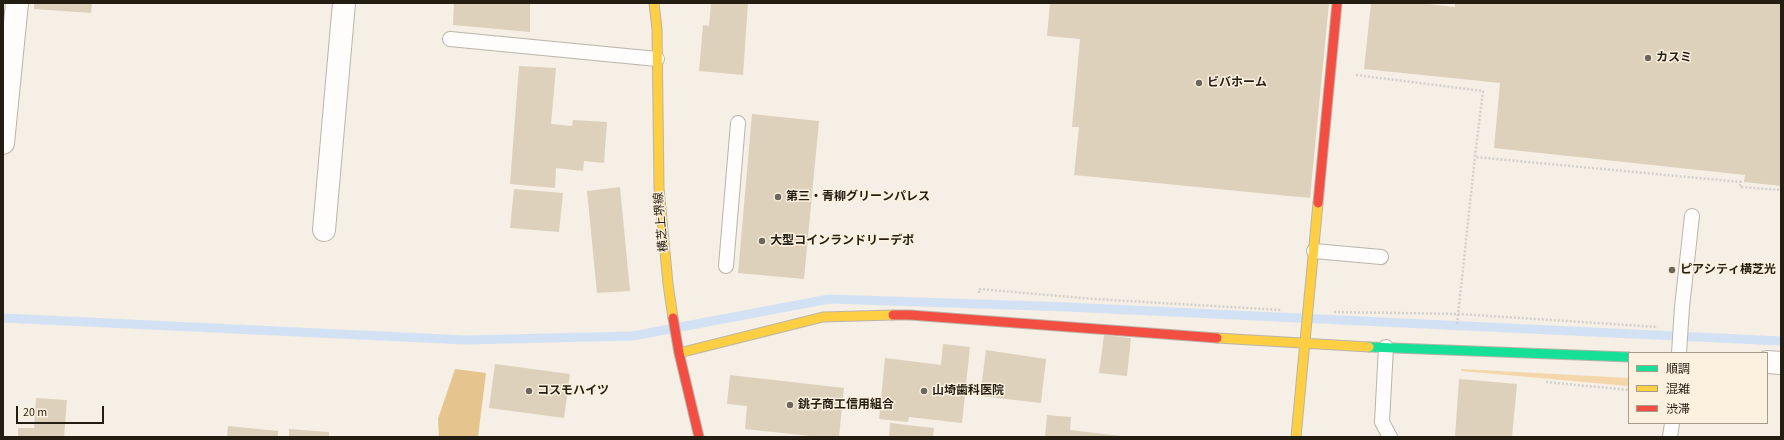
<!DOCTYPE html>
<html>
<head>
<meta charset="utf-8">
<style>
  body { margin:0 }
  #map { position:relative; width:1784px; height:440px; overflow:hidden; background:#f5efe5; font-family:"Source Sans 3","Noto Sans JP",sans-serif }
  canvas { display:block }
  .frame { position:absolute; inset:0; border:4px solid #241d12; pointer-events:none }
  .legend { position:absolute; left:1628px; top:352px; width:140px; height:72px; box-sizing:border-box; background:#fcf0de; border:1px solid #a69c8c; margin:0; padding:5px 7px; list-style:none; font-size:12px; color:#241d12 }
  .legend li { display:flex; align-items:center; gap:8px; height:20px }
  .legend b { width:20px; border:1px solid #a69c8c }
  .scale { position:absolute; left:16px; top:406px; width:88px; height:18px; box-sizing:border-box; border:2px solid #241d12; border-top:0; padding-left:5px; font-size:12px; line-height:14px; white-space:nowrap; color:#241d12; -webkit-text-stroke:3px #fcf0de; paint-order:stroke }
</style>
</head>
<body>
<div id="map">
<canvas width="1784" height="440"></canvas>
<div class="frame"></div>
<ul class="legend">
<li><b style="height:5px;background:#16e098"></b>順調</li>
<li><b style="height:5px;background:#ffcf43"></b>混雑</li>
<li><b style="height:5px;background:#f24e42"></b>渋滞</li>
</ul>
<div class="scale">20 m</div>
</div>
<script>
const g = document.querySelector('canvas').getContext('2d');
g.lineJoin = 'round';
function fill(path, color) {
  g.fillStyle = color;
  g.fill(path, 'evenodd');
}
function trace(path, color, width, dash) {
  g.strokeStyle = color;
  g.lineWidth = width;
  g.lineCap = dash ? 'butt' : 'round';
  g.setLineDash(dash || []);
  g.stroke(path);
}
function write(font, color, halo, rows, align = 'center') {
  g.font = font + ' "Source Sans 3","Noto Sans JP",sans-serif';
  g.lineWidth = 3;
  g.setLineDash([]);
  g.textBaseline = 'middle';
  g.strokeStyle = halo;
  g.fillStyle = color;
  for (const [text, x, y, turn = 0] of rows) {
    g.save();
    g.translate(x, y);
    g.rotate((+turn || 0) * Math.PI / 180);
    g.textAlign = isNaN(turn) ? turn : align;
    if (halo) g.strokeText(text, 0, 0);
    g.fillText(text, 0, 0);
    g.restore();
  }
}
fill(new Path2D(`
  M1461,369L1629,378V386L1461,371Z`), '#f3d7ab');
fill(new Path2D(`
  M455,369L486,373L478,437H439L438,419Z`), '#e5c48d');
trace(new Path2D(`
  M3,318L466,340L633,336L829,299L1068,307L1781,341`), '#d2e1f4', 9);
fill(new Path2D(`
  M34,3H92L91,13L34,9Z
  M454,3H530V32L453,25Z
  M711,3H748L743,75L699,71L703,25L709,26Z
  M1050,3H1329L1310,198L1074,175L1079,127H1072L1080,39L1047,36Z
  M1371,3H1419L1455,7V3H1781V186L1744,182L1745,175L1494,148L1500,83L1364,69Z
  M519,66L556,68L551,124L572,126L573,120L607,122L604,163L584,161L583,171L556,168L555,188L510,184Z
  M752,114L819,121L804,279L738,273Z
  M620,187L630,291L597,293L587,191Z
  M514,189L563,193L559,232L510,228Z
  M1104,335L1131,338L1127,376L1099,373Z
  M943,344L970,347L962,423L909,417L908,422L879,419L885,358L941,365Z
  M986,350L1046,359L1041,403L980,396Z
  M495,364L570,374L564,418L489,408Z
  M730,375L844,388L839,437H820L745,429L747,406L727,404Z
  M1459,379L1517,384L1512,437H1455Z
  M36,398L67,400L64,437H18V428H34Z
  M1047,415L1071,417L1070,430L1121,436V437H1045Z
  M890,423L934,428L933,437H889Z
  M228,426L278,431V437H227Z
  M289,429L329,432V437H289Z`), '#ded1bb');
const lane = new Path2D(`
  M450,39L657,59
  M1314,251L1381,257
  M726,266L738,123
  M1386,347L1382,422L1390,437
  M1679,353L1682,307L1692,216
  M1670,437L1672,423`);
const street = new Path2D(`
  M3,143L17,3
  M324,230L344,3
  M1767,362L1781,363`);
const fast = new Path2D(`
  M1369,347L1629,357`);
const slow = new Path2D(`
  M654,3L657,29L659,188L668,284L673,318
  M1217,338L1369,347
  M679,353L823,317L893,315
  M1296,437L1318,203`);
const jam = new Path2D(`
  M1318,203L1337,3
  M893,315H910L1217,338
  M673,318L679,353L699,437`);
trace(lane, '#bab4aa', 16);
trace(street, '#bab4aa', 24);
trace(fast, '#bab4aa', 11);
trace(slow, '#bab4aa', 11);
trace(jam, '#bab4aa', 11);
trace(new Path2D(`
  M1356,75L1483,91L1475,157L1741,182L1740,187L1781,190
  M979,293V289L1094,299L1281,310
  M1334,312L1459,314L1658,327
  M1457,324L1475,157
  M1546,382L1629,390`), '#d3d1cd', 2.5, [2, 2]);
trace(lane, '#fefdfb', 14);
trace(street, '#fefdfb', 22);
trace(fast, '#16e098', 9);
trace(slow, '#ffcf43', 9);
trace(jam, '#f24e42', 9);
for (const [x, y, r, color] of [
  [1648,58,4,"#6d665c"],
  [1199,83,4,"#6d665c"],
  [778,197,4,"#6d665c"],
  [762,241,4,"#6d665c"],
  [1672,270,4,"#6d665c"],
  [529,391,4,"#6d665c"],
  [924,391,4,"#6d665c"],
  [790,405,4,"#6d665c"]
]) {
  const dot = new Path2D();
  dot.arc(x, y, r, 0, 2 * Math.PI);
  g.fillStyle = color;
  g.fill(dot);
  trace(dot, '#fcf0de', 1.5);
}
write('bold 12px', '#241d12', '#fcf0de', [
  ["カスミ",1656,58],
  ["ビバホーム",1207,83],
  ["第三・青柳グリーンパレス",786,197],
  ["大型コインランドリーデポ",770,241],
  ["ピアシティ横芝光",1680,270],
  ["コスモハイツ",537,391],
  ["山埼歯科医院",932,391],
  ["銚子商工信用組合",798,405]
], 'left');
write('12px', '#241d12', '#fcf0de', [
  ["横芝上堺線",662,222,-95]
]);
</script>
</body>
</html>
